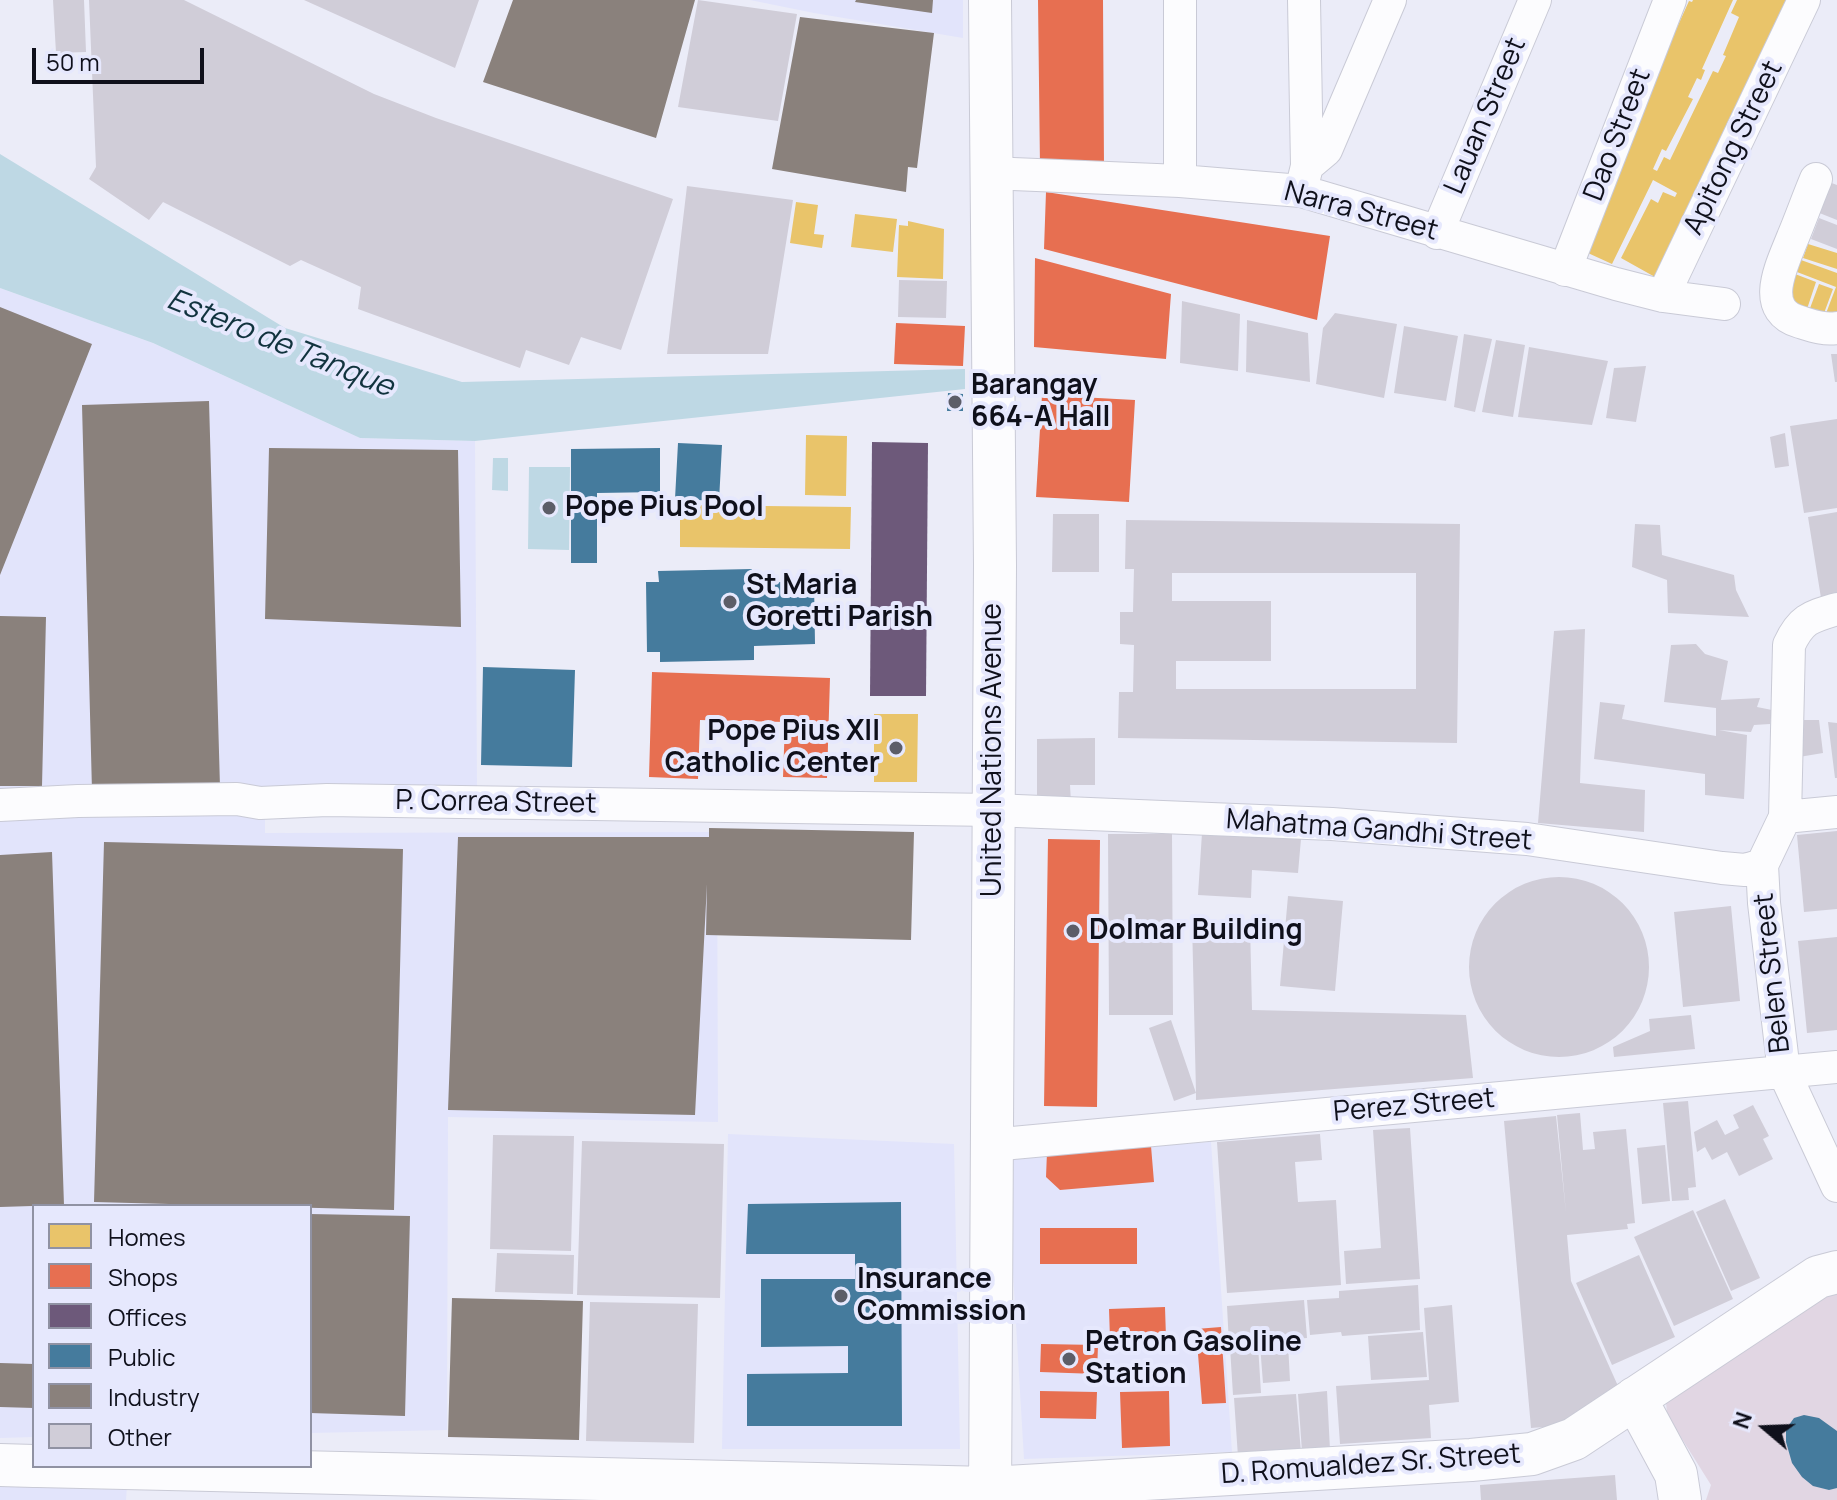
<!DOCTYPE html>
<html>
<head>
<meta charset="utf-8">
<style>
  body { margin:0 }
  #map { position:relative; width:1837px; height:1500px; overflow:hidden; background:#ebecf8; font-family:Manrope,sans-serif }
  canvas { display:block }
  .legend { position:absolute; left:32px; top:1204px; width:280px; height:264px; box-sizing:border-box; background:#e6e8fd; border:2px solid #9092a3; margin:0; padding:10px 14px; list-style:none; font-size:24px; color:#0f101b }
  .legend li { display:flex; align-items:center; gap:16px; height:40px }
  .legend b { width:40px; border:2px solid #9092a3 }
  .north { position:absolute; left:1725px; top:1388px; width:80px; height:80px; -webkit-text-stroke:6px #e6e8fd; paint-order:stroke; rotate:289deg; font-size:22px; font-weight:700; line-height:32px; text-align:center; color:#0f101b }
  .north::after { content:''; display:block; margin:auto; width:28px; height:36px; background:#0f101b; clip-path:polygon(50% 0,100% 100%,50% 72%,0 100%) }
  .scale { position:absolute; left:32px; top:48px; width:172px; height:36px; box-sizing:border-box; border:4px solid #0f101b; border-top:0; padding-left:10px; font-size:24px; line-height:28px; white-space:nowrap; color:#0f101b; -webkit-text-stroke:6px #e6e8fd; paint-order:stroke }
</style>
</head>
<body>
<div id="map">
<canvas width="1837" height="1500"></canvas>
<ul class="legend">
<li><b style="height:22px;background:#e9c46a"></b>Homes</li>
<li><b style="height:22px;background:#e76f51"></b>Shops</li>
<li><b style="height:22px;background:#6d597a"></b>Offices</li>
<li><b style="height:22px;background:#457b9d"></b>Public</li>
<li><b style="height:22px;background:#8a817c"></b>Industry</li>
<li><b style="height:22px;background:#d0cdd8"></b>Other</li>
</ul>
<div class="north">N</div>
<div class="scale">50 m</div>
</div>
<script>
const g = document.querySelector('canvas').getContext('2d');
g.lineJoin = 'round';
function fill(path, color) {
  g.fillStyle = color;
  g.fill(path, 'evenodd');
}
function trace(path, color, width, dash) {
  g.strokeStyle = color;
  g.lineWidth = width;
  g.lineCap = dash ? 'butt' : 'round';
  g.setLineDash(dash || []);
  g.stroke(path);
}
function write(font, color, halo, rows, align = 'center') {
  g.font = font + ' Manrope,sans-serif';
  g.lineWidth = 8;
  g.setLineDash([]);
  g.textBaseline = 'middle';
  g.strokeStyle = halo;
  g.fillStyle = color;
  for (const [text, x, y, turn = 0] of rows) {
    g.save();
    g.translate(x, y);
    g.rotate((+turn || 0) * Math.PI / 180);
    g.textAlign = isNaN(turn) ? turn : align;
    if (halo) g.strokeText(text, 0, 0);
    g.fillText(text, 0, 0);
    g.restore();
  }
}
fill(new Path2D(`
  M750,0H963V38L814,13Z
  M0,288L153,343L360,438L475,441L477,790L265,801V833L717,832L718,1122L448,1117L447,1430L310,1433V1206H34V1437L0,1438Z
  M728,1134L954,1144L960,1449H722Z
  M1211,1142L1232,1452L1024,1459L1006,1155Z
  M0,1470L128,1473L126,1500H0Z`), '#e2e4fb');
fill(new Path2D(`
  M1837,1289V1500H1706L1711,1485L1667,1415L1666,1401Z`), '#e1d6e3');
fill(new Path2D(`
  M0,154L285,328L462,382L965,369V389L475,441L360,438L153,343L0,288Z
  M493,458H508V491L492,490Z
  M529,467H570L569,550L528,549Z`), '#bed8e4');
fill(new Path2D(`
  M1693,0H1733L1702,69L1705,70L1701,80L1697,78L1688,97L1693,99L1666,151L1662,149L1653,169L1657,171L1664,157L1670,160L1713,71L1718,73L1726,56L1723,55L1739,17L1731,13L1737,0H1790L1655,277L1621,258L1651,199L1658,203L1663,192L1675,197L1677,193L1653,180L1612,264L1577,248L1689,1L1692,2Z
  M796,202L818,205L814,234L824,235L822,248L790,243Z
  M855,214L897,219L893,252L851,247Z
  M908,221L944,229L943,279L897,277L899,225L908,226Z
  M1808,244L1837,253V269L1803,258Z
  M1801,260L1837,273V325L1822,324L1836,287L1797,272Z
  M1795,274L1816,282L1804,318L1787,302Z
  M1819,284L1833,289L1820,324L1806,319Z
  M806,435L847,436L846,496L805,495Z
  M680,505L851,507L850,549L680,547Z
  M874,714H918L917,782H874Z`), '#e9c46a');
fill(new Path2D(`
  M1038,0H1103L1104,167H1040Z
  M1046,192L1330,236L1317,320L1044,249Z
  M1035,258L1171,294L1166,359L1034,347Z
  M896,323L965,326L963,366L894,364Z
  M1042,395L1135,400L1129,502L1036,497Z
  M652,672L830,678L827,778L783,777L785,722L700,720L698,779L649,777Z
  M1048,839L1100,840L1097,1107L1044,1106Z
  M1151,1146L1154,1182L1060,1190L1046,1177L1047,1152Z
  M1040,1228H1137V1264H1040Z
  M1165,1307L1166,1338L1110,1339L1109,1309Z
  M1221,1327L1226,1403L1202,1404L1196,1329Z
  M1041,1344L1098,1345L1097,1374L1040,1372Z
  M1040,1391L1097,1392L1096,1419L1040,1418Z
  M1169,1391L1170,1446L1122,1448L1120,1392Z`), '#e76f51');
fill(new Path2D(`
  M872,442L928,443L926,696H870Z`), '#6d597a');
fill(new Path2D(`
  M948,393L963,394V411H947Z
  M678,443L722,445L719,501L675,499Z
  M660,448V492L597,493V563H571V449Z
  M752,569V583L814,581L815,644L754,646V660L660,662V652H647L646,582H659L658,571Z
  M483,667L575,670L572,767L481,765Z
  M901,1202L902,1426H747V1374L848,1373V1346L761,1347V1279H855V1254H746L748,1204Z
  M1804,1415L1819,1418L1837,1431V1488L1829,1490L1813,1486L1802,1477L1792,1463L1786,1442V1429L1794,1418Z`), '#457b9d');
fill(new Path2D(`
  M513,0H695L656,138L483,82Z
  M856,0H933L932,13L855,2Z
  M800,17L934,33L917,168L908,167L906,192L772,169Z
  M0,307L92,344L0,575Z
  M209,401L220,787L92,791L82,405Z
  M269,448L458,450L461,627L265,619Z
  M0,616L46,617L42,786H0Z
  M709,828L914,832L911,940L706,935L707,884L695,1115L448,1110L458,837H709Z
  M104,842L403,849L394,1210L94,1202Z
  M52,852L64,1205L0,1207V855Z
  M310,1214L410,1216L405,1416L310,1413Z
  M452,1298L583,1301L579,1440L448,1437Z
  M0,1363L34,1364V1408L0,1407Z`), '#8a817c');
fill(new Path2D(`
  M53,0H84L86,52L56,53Z
  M89,0H184L374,94L436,118L673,199L621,350L581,337L569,365L526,350L520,368L358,309L361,287L301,260L290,266L163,202L149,220L89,179L96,167Z
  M304,0H479L455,68Z
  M698,0L797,14L778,121L678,107Z
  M1829,182L1837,185V220L1817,212Z
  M687,186L793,200L768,354H667Z
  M1819,218L1837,225V249L1811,239Z
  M899,280L947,281L946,318L898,317Z
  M1182,301L1240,314L1238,371L1180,363Z
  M1335,313L1397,324L1384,398L1316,384L1323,328Z
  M1247,320L1308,333L1310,382L1246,372Z
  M1404,326L1458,336L1446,401L1394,393Z
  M1464,334L1492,339L1475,412L1454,407Z
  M1496,340L1525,345L1513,417L1482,412Z
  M1529,347L1608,361L1592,425L1518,417Z
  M1831,354H1837V382H1835Z
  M1646,366L1636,422L1606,418L1614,368Z
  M1837,419V508L1804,513L1790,426Z
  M1785,433L1789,466L1775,468L1770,437Z
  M1837,512V594L1821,598L1808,517Z
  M1053,514H1099V572H1052Z
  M1126,520L1460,524L1457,743L1118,738L1119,692H1133L1134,645L1120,644V612H1133L1134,569H1125ZM1172,573H1416V689H1176V661H1271V601H1172Z
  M1635,524L1660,525L1662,555L1734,575L1736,590L1749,617L1668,613L1667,580L1632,567Z
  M1585,629L1580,783L1645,790L1644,832L1538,823L1554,631Z
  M1696,644L1705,654L1728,661L1721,700L1760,698L1757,707L1772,710L1770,724L1754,725L1751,732L1719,730L1747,735L1744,799L1705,795V774L1594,759L1600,702L1625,705L1622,719L1716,736V708L1664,702L1671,645Z
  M1799,720H1819L1823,753L1799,757Z
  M1828,722L1837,723V778H1835Z
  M1095,738V785H1070L1071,803H1037V739Z
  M1837,831V909L1804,912L1797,835Z
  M1202,833L1301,839L1298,873L1252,870L1251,898L1198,895Z
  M1108,834H1172L1173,1015H1109Z
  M1469 967a90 90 0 1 1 180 0a90 90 0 1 1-180 0Z
  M1288,896L1343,901L1335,991L1280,986Z
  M1731,906L1740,1001L1683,1007L1674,912Z
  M1192,921L1250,924L1252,1010L1466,1015L1473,1078L1196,1100V1093L1174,1101L1149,1028L1171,1020L1196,1093Z
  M1837,937V1030L1807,1033L1798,941Z
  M1691,1015L1695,1049L1614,1057L1613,1047L1650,1031L1649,1019Z
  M1688,1101L1696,1187L1688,1188L1689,1200L1672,1201L1663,1103Z
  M1753,1105L1769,1136L1763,1139L1773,1159L1739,1176L1727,1152L1712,1160L1705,1147L1697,1152L1694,1132L1717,1120L1725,1135L1739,1128L1733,1115Z
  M1580,1113L1583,1150L1595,1149L1593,1132L1626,1129L1635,1223L1627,1224L1628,1229L1567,1235L1571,1281L1618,1386L1556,1426L1531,1428L1504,1121L1556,1116L1566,1213L1557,1115Z
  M1410,1128L1420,1279L1346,1284L1344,1251L1381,1248L1373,1130Z
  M1320,1134L1322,1160L1295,1162L1298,1202L1336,1200L1341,1285L1227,1293L1217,1142Z
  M493,1135L574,1136L571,1251L490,1249Z
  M582,1141L724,1144L720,1298L577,1295Z
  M1665,1145L1670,1201L1642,1204L1637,1148Z
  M1725,1199L1760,1278L1731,1291L1696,1212Z
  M1693,1210L1733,1299L1674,1326L1634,1237Z
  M497,1253L574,1255L573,1294L495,1292Z
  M1639,1255L1675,1337L1612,1365L1576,1283Z
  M1418,1285L1420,1330L1342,1336L1341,1332L1310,1335L1307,1300L1339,1298V1291Z
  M1304,1300L1307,1338L1229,1344L1227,1306Z
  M590,1302L698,1304L694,1443L586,1441Z
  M1452,1305L1459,1402L1429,1405L1431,1438L1340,1444L1336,1386L1429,1380L1424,1308Z
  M1423,1332L1427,1377L1371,1380L1368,1336Z
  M1288,1343L1290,1381L1263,1383L1260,1345Z
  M1258,1345L1261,1393L1233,1395L1230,1347Z
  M1327,1391L1330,1450L1302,1452L1298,1394Z
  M1296,1394L1301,1452L1238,1457L1234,1398Z
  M1615,1475L1617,1500H1481L1480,1485Z`), '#d0cdd8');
const minor = new Path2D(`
  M1180,0V181
  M1304,0L1307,166
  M989,173L1180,181L1301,191L1616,284L1663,296L1724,304
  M1816,179C1808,198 1801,218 1793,237C1782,265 1758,310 1800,322C1813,326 1824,330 1837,328
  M1301,191L1307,166L1326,150L1390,0
  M1437,233L1535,0
  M1565,270L1670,0
  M1663,296L1804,0
  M1837,609C1810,617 1801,619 1789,645L1785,817L1762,865L1764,903L1784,1072L1837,1186
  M0,805L78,801L237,799L260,803L327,800L993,810L1332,824L1527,839L1722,868L1745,870L1762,865
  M1785,817L1837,812
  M991,1145L1837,1067`);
const major = new Path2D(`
  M1635,1398L1676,1474L1680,1500
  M0,1465L34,1466
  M38,1466L990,1488L1471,1460L1532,1454L1574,1439L1818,1277L1837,1272
  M990,1500L995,565L990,0`);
trace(minor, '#c9cad6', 34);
trace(major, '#c9cad6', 44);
trace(minor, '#fcfcfe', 32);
trace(major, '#fcfcfe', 42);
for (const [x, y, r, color] of [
  [955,402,8,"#5c5d68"],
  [549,508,8,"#5c5d68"],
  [730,602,8,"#5c5d68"],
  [896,748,8,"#5c5d68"],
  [1073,931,8,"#5c5d68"],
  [841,1296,8,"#5c5d68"],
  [1069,1359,8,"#5c5d68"]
]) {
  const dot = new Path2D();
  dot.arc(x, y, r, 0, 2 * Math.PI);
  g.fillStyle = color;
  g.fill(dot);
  trace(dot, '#e6e8fd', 3);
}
write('28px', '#0f101b', '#e6e8fd', [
  ["Lauan Street",1486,116,-67],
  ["Dao Street",1618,135,-69],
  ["Apitong Street",1734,148,-64],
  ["Narra Street",1361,212,15],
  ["United Nations Avenue",993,750,-90],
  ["P. Correa Street",496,803,1],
  ["Mahatma Gandhi Street",1379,831,4],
  ["Belen Street",1773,973,-96],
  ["Perez Street",1414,1106,-5],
  ["D. Romualdez Sr. Street",1371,1465,-4]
]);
write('bold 28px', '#0f101b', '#e6e8fd', [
  ["Barangay",971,386],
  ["664-A Hall",971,418],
  ["Pope Pius Pool",565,508],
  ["St Maria",746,586],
  ["Goretti Parish",746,618],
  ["Pope Pius XII",880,732,"right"],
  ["Catholic Center",880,764,"right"],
  ["Dolmar Building",1089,931],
  ["Insurance",857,1280],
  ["Commission",857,1312],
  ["Petron Gasoline",1085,1343],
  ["Station",1085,1375]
], 'left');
write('italic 30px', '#11333e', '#e6e8fd', [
  ["Estero de Tanque",280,344,22]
]);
</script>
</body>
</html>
